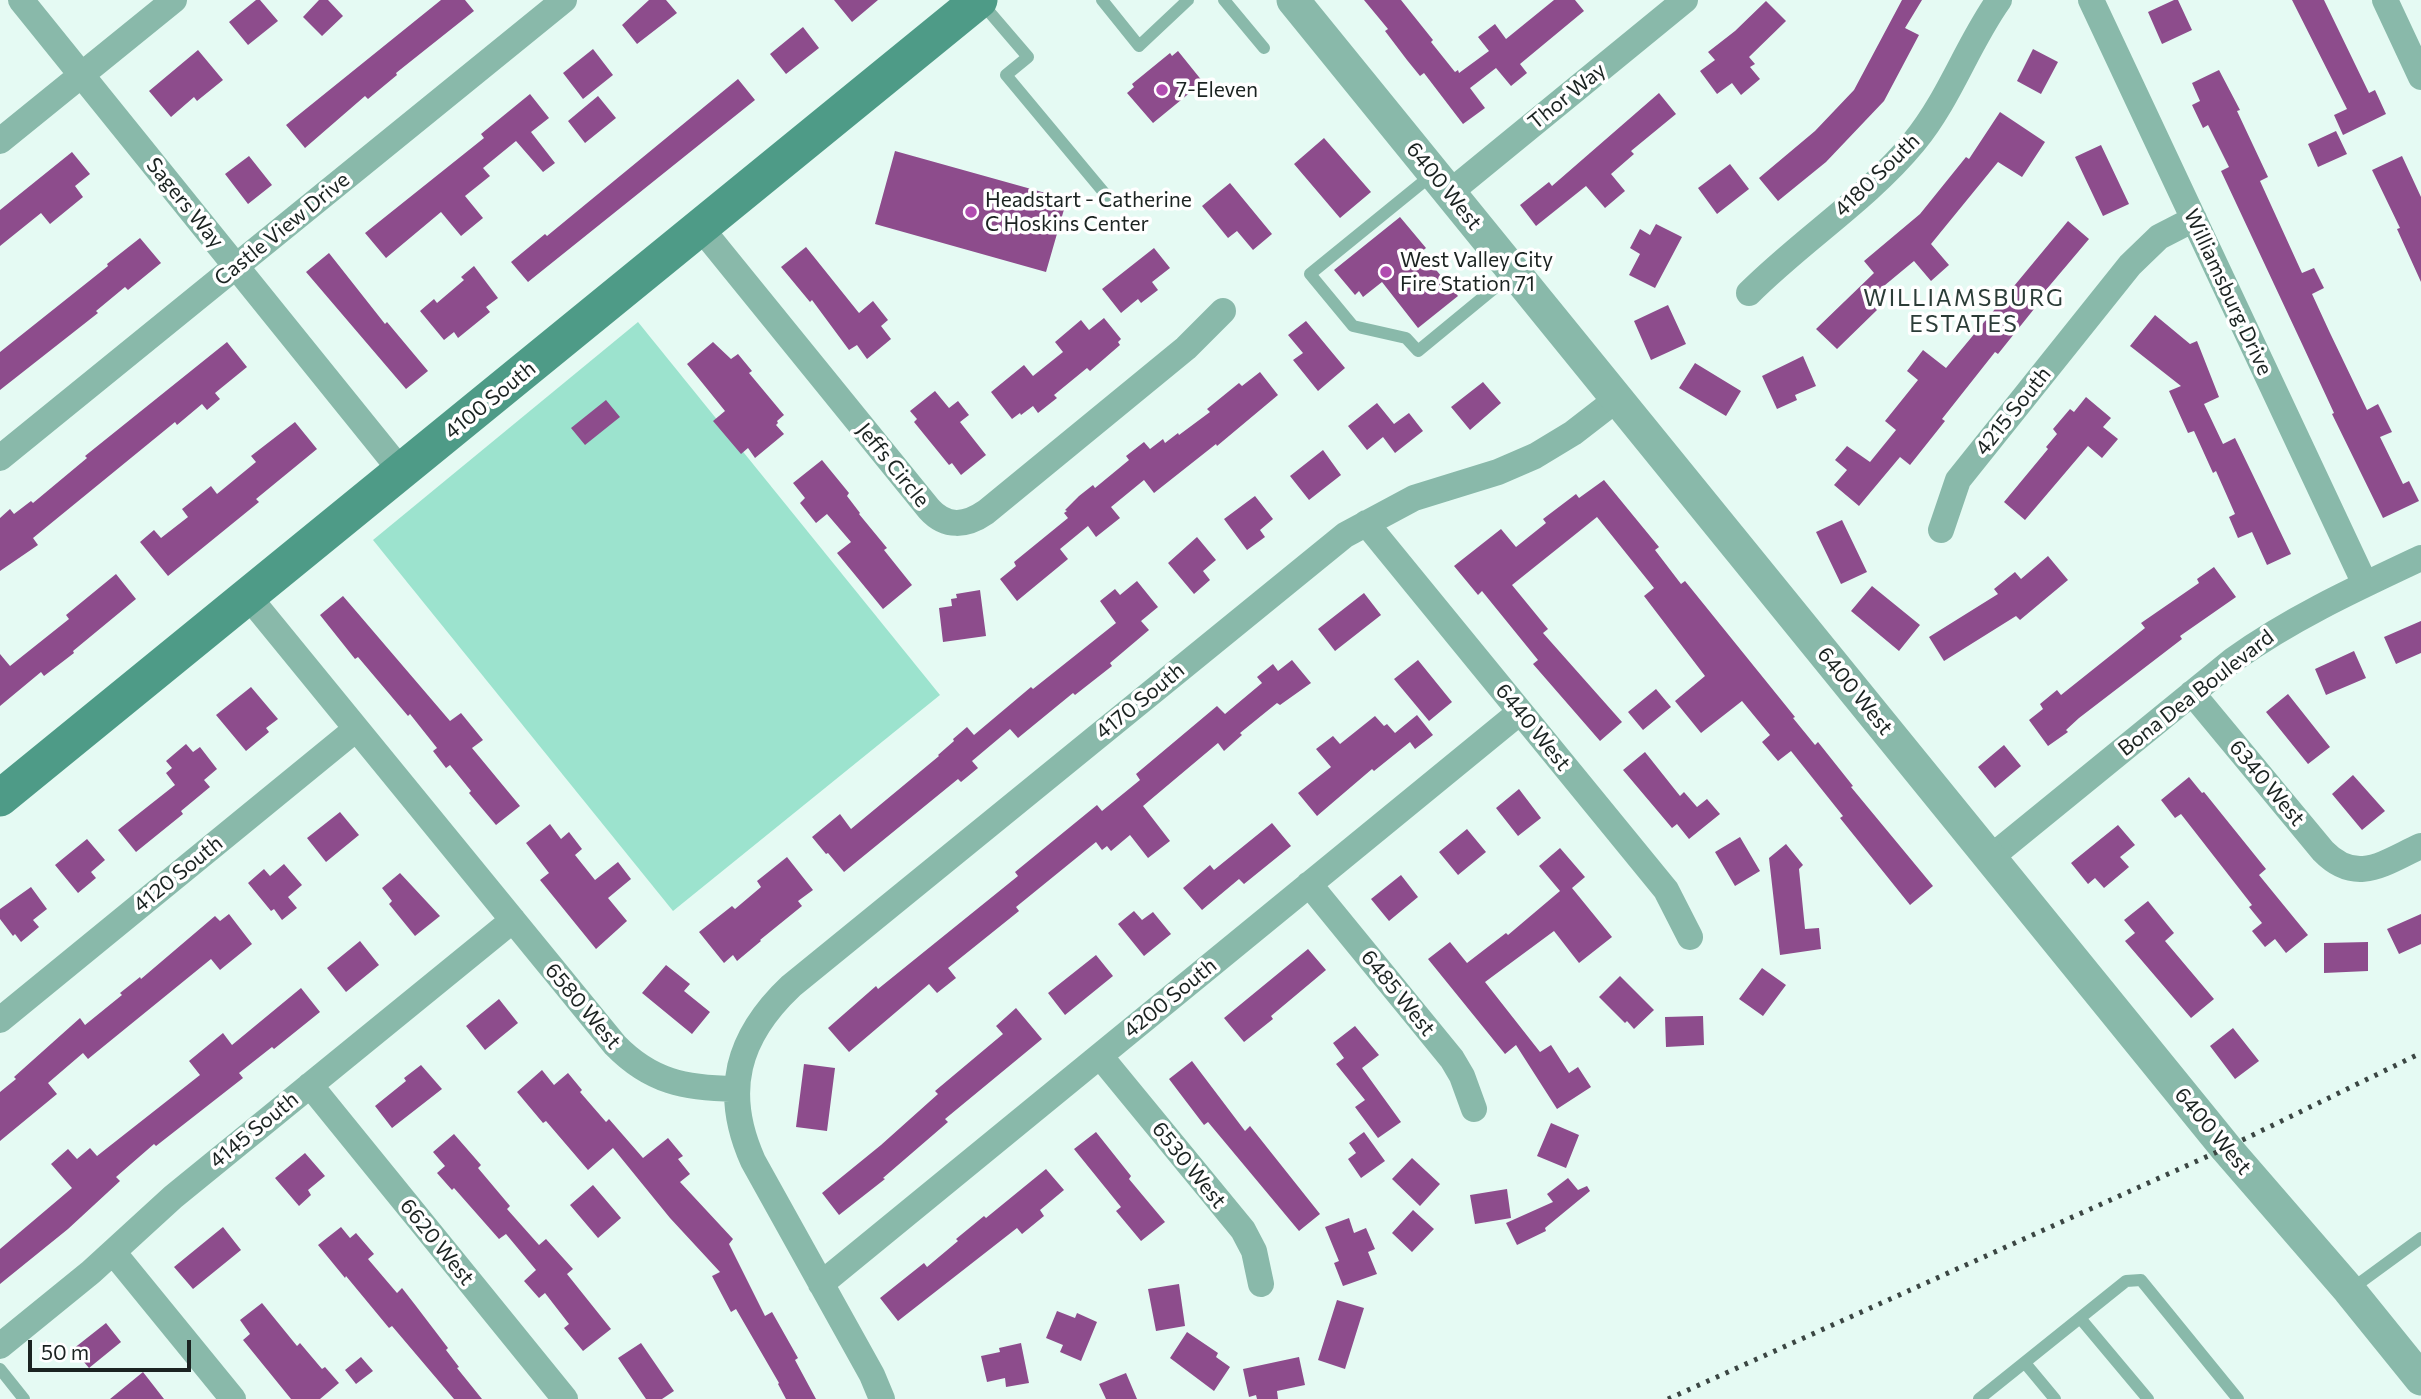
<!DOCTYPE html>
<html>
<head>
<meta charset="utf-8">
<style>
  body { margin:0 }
  #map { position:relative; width:2421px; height:1399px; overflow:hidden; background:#e5faf3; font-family:Commissioner,sans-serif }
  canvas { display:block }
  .scale { position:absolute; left:28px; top:1340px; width:163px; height:32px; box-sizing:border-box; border:4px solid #1b2321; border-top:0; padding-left:9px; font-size:21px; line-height:24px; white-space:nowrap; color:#1b2321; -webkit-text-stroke:5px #fff; paint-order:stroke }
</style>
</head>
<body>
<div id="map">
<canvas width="2421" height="1399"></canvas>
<div class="scale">50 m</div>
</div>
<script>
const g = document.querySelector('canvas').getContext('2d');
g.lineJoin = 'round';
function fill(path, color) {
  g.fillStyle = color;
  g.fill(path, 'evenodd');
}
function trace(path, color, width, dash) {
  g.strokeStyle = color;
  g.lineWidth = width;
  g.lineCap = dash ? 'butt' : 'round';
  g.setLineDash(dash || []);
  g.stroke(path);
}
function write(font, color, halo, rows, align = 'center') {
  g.font = font + ' Commissioner,sans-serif';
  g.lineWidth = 7;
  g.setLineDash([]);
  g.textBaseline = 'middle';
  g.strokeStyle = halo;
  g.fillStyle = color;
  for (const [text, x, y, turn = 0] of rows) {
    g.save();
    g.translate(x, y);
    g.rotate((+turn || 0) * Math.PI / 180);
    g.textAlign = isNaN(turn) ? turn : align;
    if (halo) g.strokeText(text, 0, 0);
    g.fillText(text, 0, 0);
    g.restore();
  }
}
fill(new Path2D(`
  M638,322L940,695L673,911L373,540Z`), '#9ce3ce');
fill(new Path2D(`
  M256,0H260L278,21L248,45L229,22Z
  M319,0H328L343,16L322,36L303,17Z
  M441,0H465L474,11L396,73L397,75L368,99L365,96L305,148L286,125Z
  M649,0H666L677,13L637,44L622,25Z
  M834,0H878L852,22Z
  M1364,0H1401L1433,40L1431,42L1455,72L1458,70L1459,73L1489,51L1478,37L1495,24L1506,39L1554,0H1575L1584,11L1520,64L1527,73L1511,86L1496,68L1470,88L1485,108L1463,124L1424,73L1420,76L1407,60L1385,31L1388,29Z
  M1902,0H1922L1905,28L1919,35L1884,101L1826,162L1778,201L1759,178L1815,131L1854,90Z
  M2174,0H2178L2192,30L2162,44L2148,12Z
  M2292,0H2324L2369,93L2375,90L2386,114L2343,135L2334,115L2347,109Z
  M1766,1L1786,21L1749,57L1755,64L1750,67L1760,79L1741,95L1732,83L1717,94L1700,71L1715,60L1708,52L1735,31Z
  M803,27L819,48L786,74L770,54Z
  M593,49L613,75L583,99L563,73Z
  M2033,49L2058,62L2041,94L2017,81Z
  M198,50L223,80L197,101L194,97L171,117L149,91Z
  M1178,51L1203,82L1153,123L1127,93L1134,87L1132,84L1170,53L1172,56Z
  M2219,70L2240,110L2237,111L2268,177L2260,181L2302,273L2314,268L2324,288L2312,294L2330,333L2367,410L2378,404L2392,432L2380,437L2403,484L2409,481L2419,501L2383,518L2332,414L2334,413L2303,346L2221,171L2229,167L2208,125L2203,128L2192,105L2200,101L2192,83Z
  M738,79L755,100L528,282L511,262L545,234L547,236Z
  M1659,93L1676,114L1631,151L1634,154L1611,174L1625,191L1605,208L1586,186L1536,226L1520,205L1549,182L1552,186Z
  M530,94L549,118L531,132L555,163L543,172L516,141L483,168L490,176L465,196L483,218L461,236L441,212L386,258L365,233L484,138L481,134Z
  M598,96L616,118L585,143L568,121Z
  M2000,112L2045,142L2022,177L1998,162L1931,244L1949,265L1931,281L1914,261L1867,300L1877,310L1837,349L1816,329L1874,273L1864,261L1920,214L1966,157L1969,159Z
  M2336,131L2347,154L2318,167L2308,144Z
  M1324,138L1371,192L1340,218L1294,164Z
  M2101,145L2129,204L2103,216L2075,157Z
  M895,151L1067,199L1046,272L875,224Z
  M72,152L90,174L75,186L83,197L50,224L41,213L0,246V210Z
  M249,156L272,185L248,204L225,174Z
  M2402,156L2421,197V282L2397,229L2400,228L2372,170Z
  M1730,164L1749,189L1717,214L1698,188Z
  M1230,183L1272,234L1253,250L1237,231L1228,238L1202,206Z
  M1400,217L1426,248L1421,252L1458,296L1418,328L1382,282L1363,297L1359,291L1355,295L1334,270Z
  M2068,221L2089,239L2040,297L2042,299L1998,354L1995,352L1942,419L1945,421L1910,465L1900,457L1859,506L1834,485L1847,470L1835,460L1847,446L1870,462L1896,430L1885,421L1918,380L1907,371L1923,350L1946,368Z
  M1656,224L1682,237L1655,288L1629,275L1640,254L1630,248L1640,229L1650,235Z
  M140,238L161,263L128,290L125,287L96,311L98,313L0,390V352L108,266L107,264Z
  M806,247L859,313L873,301L888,320L881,326L891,339L867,359L857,345L849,350L812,300L810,302L781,267Z
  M1154,248L1170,268L1152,282L1158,290L1141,303L1138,299L1121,313L1102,289Z
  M329,253L385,324L387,322L428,371L406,389L306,272Z
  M474,266L498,298L486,307L490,312L458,338L454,332L444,340L420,311L434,299L437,303L464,280L461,277Z
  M1668,305L1686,344L1651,360L1634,321Z
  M2155,315L2190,344L2197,341L2219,397L2204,404L2223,444L2235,438L2291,554L2267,565L2252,532L2238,538L2229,517L2235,514L2216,471L2213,473L2194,431L2188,433L2169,391L2181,386L2130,346Z
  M1104,318L1121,339L1118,342L1120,345L1090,371L1087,368L1054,395L1057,398L1038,413L1033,406L1021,415L1020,413L1012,419L991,392L1024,365L1033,376L1063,352L1055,342L1081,320L1089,330Z
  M1306,321L1345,368L1318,391L1293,360L1303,353L1288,335Z
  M227,342L247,367L215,393L220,399L207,410L202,404L177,425L175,422L33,538L38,545L0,571V518L10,509L14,514L31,501L33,503L87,458L85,456Z
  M713,342L731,359L738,354L752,371L749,373L784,415L777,421L778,423L776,425L784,434L755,458L748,448L741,454L713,421L725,411L687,364Z
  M1803,356L1816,386L1795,395L1797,400L1777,409L1762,376Z
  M1695,363L1741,391L1726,416L1679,388Z
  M1260,372L1278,395L1217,446L1216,444L1154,493L1144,480L1111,507L1120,518L1096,537L1088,526L1060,549L1068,559L1017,601L1000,579L1016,566L1014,562L1068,518L1064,513L1067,511L1065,510L1079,496L1093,485L1095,488L1129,460L1126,456L1144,442L1150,449L1163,439L1165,443L1178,433L1179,435L1210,412L1207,409L1239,383L1242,386Z
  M1483,382L1501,403L1470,430L1451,407Z
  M935,391L949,408L958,401L969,415L960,422L986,455L961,475L952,463L949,465L914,422L917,419L910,411Z
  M2086,397L2111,418L2103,427L2118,439L2102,458L2088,446L2025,520L2004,502L2048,449L2046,447L2057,434L2053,429L2070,409L2074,412Z
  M606,400L620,417L585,445L571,428Z
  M1377,403L1394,424L1409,413L1423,431L1395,453L1383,437L1367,450L1348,426Z
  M295,422L317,449L256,499L259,502L168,576L140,542L154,530L161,538L188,517L182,509L211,486L217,494L256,462L251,456Z
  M1323,450L1341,475L1309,500L1290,476Z
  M822,460L849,493L847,496L860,513L859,514L887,548L884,550L912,585L883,609L837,553L851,542L827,514L816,523L800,503L805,498L793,483Z
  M1604,480L1659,547L1655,550L1681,584L1685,581L1795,717L1793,718L1815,745L1818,742L1853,786L1851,787L1933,886L1910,905L1840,818L1843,816L1791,751L1778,761L1762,742L1770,735L1742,701L1701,733L1675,701L1705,676L1644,596L1654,588L1597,517L1512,585L1548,629L1543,633L1622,722L1600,741L1533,664L1538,660L1482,591L1478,595L1454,566L1501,529L1516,547L1546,523L1543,519L1576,494L1579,498Z
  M1255,496L1273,519L1260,530L1265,537L1247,550L1224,519Z
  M1842,520L1867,572L1841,584L1816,532Z
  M1197,537L1216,560L1203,571L1210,580L1194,594L1168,563Z
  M2048,556L2068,580L2020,620L2016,616L1944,661L1929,637L1998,594L1994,589L2015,572L2021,579Z
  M2214,567L2236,597L2180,636L2182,639L2079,718L2066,730L2068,732L2048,746L2029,720L2043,709L2040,704L2057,690L2061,695L2145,628L2141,623L2199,583L2197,579Z
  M116,574L136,599L73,651L74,653L44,676L41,672L0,706V654L10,666L69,619L66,615Z
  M1137,581L1158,607L1141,621L1149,630L1110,663L1112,666L1075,695L1073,693L1018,738L1010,729L972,761L978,768L961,782L958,779L844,872L828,853L826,854L812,837L840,814L851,829L939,756L938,755L954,741L953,739L967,727L974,735L1031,687L1033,689L1116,623L1100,601L1115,589L1120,595Z
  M1872,586L1920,625L1899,651L1851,611Z
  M980,590L986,636L943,642L939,608L952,606L951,599L957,598L956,594Z
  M1364,593L1381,615L1335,651L1318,629Z
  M343,596L450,721L461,713L483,740L472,748L520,806L496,825L469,793L471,791L450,765L446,768L433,751L437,748L410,714L408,716L358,657L355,659L320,615Z
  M2421,621V653L2396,664L2384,637Z
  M2354,651L2366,678L2326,695L2315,669Z
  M1292,660L1311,683L1280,705L1277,703L1240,733L1242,735L1224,751L1218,743L1143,806L1170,841L1148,858L1130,835L1111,851L1107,846L1102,850L1096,842L1016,907L1019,911L948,968L956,978L937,993L929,984L849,1052L828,1028L876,986L878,989L1018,876L1015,872L1097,805L1102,811L1140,780L1136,774L1217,706L1225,714L1262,683L1257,677L1273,664L1278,671Z
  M1418,660L1452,702L1429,721L1394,679Z
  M251,687L278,719L266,728L269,732L246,751L216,715Z
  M1656,689L1671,707L1643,730L1628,712Z
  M2288,694L2330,747L2308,764L2266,712Z
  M1417,715L1433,735L1415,749L1410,742L1374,771L1372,769L1317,816L1298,793L1331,767L1316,749L1333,736L1340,744L1375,716L1384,726L1387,724L1395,733Z
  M186,744L193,752L200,747L217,769L204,780L210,787L181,811L183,814L136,852L118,830L175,785L166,773L172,768L166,761Z
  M2004,745L2021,766L1995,788L1978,767Z
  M1645,752L1680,796L1684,792L1697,807L1707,799L1720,814L1689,839L1677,824L1672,828L1623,770Z
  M2353,775L2385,811L2362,830L2332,794Z
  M2189,777L2202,793L2204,792L2266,869L2259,875L2308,935L2286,953L2275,939L2265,947L2252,931L2262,923L2249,907L2252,905L2181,814L2175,818L2161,800Z
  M1519,789L1541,818L1518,836L1496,808Z
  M340,812L359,835L326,862L307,838Z
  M1272,823L1291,846L1244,884L1239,879L1202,910L1183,888L1210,865L1214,870Z
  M550,824L561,839L569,832L582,849L575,855L595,880L618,862L631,879L608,898L627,921L596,949L540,880L549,873L526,843Z
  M2118,825L2135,845L2120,857L2129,867L2104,888L2095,878L2088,884L2071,863Z
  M1467,829L1486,852L1458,875L1439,852Z
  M1740,837L1760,871L1735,886L1715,852Z
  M87,839L105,860L91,872L96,878L78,893L55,865Z
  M1786,844L1803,865L1799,869L1805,929L1819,928L1821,949L1780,955L1769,858Z
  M1560,848L1585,877L1572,888L1612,937L1579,963L1554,931L1485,982L1540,1052L1551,1045L1569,1073L1578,1067L1591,1087L1557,1109L1516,1045L1505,1054L1428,959L1450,942L1467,963L1506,933L1508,935L1560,891L1539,866Z
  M787,857L813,890L798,901L802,906L760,940L761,941L737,961L733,955L724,963L699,932L732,906L735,909L761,887L757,881Z
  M284,864L302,885L288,897L297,908L282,920L274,909L271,911L248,883L264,869L270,876Z
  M400,873L440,916L415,936L389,904L392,901L382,888Z
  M1401,875L1418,897L1389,921L1371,899Z
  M31,887L47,909L33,920L39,927L21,942L15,934L13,936L0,919V909Z
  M2148,901L2174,933L2165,941L2214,999L2191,1018L2125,941L2135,933L2124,920Z
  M1134,911L1142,920L1153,912L1171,934L1144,956L1118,924Z
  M229,914L252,944L220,970L211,959L88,1059L83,1053L48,1083L57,1094L0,1141V1092L16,1079L14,1077L80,1018L85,1025L122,995L120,993L140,977L141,979L215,916L220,921Z
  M2421,914V944L2399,954L2387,929Z
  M360,941L379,965L346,992L327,968Z
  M2368,942V971L2324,973V943Z
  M1308,949L1326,970L1271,1016L1273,1019L1244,1042L1224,1018Z
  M1096,955L1113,976L1065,1015L1048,993Z
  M666,965L690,984L684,991L710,1012L692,1034L642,993Z
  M1762,968L1786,985L1763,1016L1739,999Z
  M1620,976L1654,1010L1634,1029L1627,1021L1625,1023L1599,997Z
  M301,988L320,1012L274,1049L272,1047L239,1073L243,1078L156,1146L154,1144L116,1177L120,1181L68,1229L0,1284V1249L72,1188L51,1164L68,1149L77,1159L90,1148L97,1156L200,1075L189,1061L223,1033L232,1045Z
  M499,999L518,1023L485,1050L466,1026Z
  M1016,1008L1042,1039L945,1119L948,1122L883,1178L885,1179L839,1215L822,1193L881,1145L938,1094L935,1091L1003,1034L996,1026Z
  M1703,1016L1704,1045L1666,1047L1665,1017Z
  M1355,1026L1379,1055L1362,1068L1401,1122L1378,1138L1355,1107L1365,1100L1336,1064L1344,1058L1333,1043Z
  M2233,1028L2259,1061L2235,1079L2210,1046Z
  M1192,1061L1245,1131L1250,1126L1320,1214L1299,1231L1208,1122L1204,1125L1169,1079Z
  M804,1064L835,1068L827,1131L796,1127Z
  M421,1065L442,1089L392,1128L375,1106L406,1081L404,1078Z
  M542,1070L554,1085L568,1073L582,1090L580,1092L606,1122L609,1119L643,1158L668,1138L683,1156L678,1159L690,1174L680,1182L733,1239L729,1244L765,1316L772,1312L798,1358L795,1360L816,1399H786L778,1384L779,1383L736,1309L731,1312L712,1276L720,1272L670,1218L613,1148L588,1170L546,1121L543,1123L517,1092Z
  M1551,1123L1579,1135L1566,1168L1537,1156Z
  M1096,1132L1131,1176L1129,1179L1165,1222L1141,1241L1116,1211L1121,1207L1074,1149Z
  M1364,1132L1385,1161L1361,1178L1348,1159L1356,1153L1349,1143Z
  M454,1134L481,1165L478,1168L510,1206L507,1209L539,1245L546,1239L573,1269L567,1274L611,1329L583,1351L564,1328L569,1324L545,1293L539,1298L524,1281L536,1270L506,1234L499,1239L454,1188L452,1190L437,1173L445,1166L433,1152Z
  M305,1153L325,1176L308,1190L311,1195L299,1206L275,1178Z
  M1412,1158L1440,1184L1420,1206L1392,1179Z
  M1046,1169L1064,1190L1040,1210L1044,1216L1022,1234L1017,1228L898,1321L880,1298L924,1263L927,1267L958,1241L956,1239L984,1216L986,1218Z
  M1568,1178L1578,1190L1587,1186L1590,1191L1545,1228L1546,1231L1517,1245L1506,1223L1553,1202L1547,1194Z
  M593,1185L621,1218L598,1238L570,1205Z
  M1507,1189L1511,1218L1475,1224L1470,1195Z
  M1413,1210L1434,1229L1412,1252L1392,1233Z
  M1349,1218L1354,1233L1366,1228L1375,1249L1368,1252L1377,1274L1343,1286L1334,1263L1339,1261L1325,1227Z
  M223,1227L241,1250L193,1289L174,1267Z
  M341,1227L350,1238L356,1233L374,1254L368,1259L397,1293L402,1288L416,1306L448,1348L446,1350L459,1367L457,1368L482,1399H454L392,1326L389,1328L346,1276L345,1278L318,1245Z
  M1179,1284L1185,1326L1156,1331L1148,1289Z
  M1337,1300L1364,1308L1345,1369L1318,1360Z
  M262,1303L297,1346L300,1343L322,1369L325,1367L339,1383L320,1399H291L243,1340L250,1334L240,1320Z
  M1057,1311L1075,1318L1077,1313L1097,1322L1081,1361L1060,1352L1063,1345L1046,1338Z
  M106,1323L121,1342L89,1368L73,1349Z
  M1187,1332L1218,1353L1216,1357L1230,1367L1214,1391L1170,1358Z
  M641,1343L674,1391L662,1399H646L618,1358Z
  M1021,1343L1029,1383L1006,1387L1005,1378L987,1382L981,1356L1000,1352L999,1348Z
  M361,1357L373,1371L356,1384L345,1370Z
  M1299,1357L1305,1385L1277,1391L1278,1399H1257L1256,1395L1249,1397L1243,1369Z
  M143,1372L164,1399H110Z
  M1126,1373L1137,1399H1106L1099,1384Z`), '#8d4c8c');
trace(new Path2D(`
  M1102,0L1139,46L1188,0
  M1224,0L1264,48
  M980,1L1028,57L1006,75L1111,201
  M1433,174L1310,274L1353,326L1406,338L1418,351L1514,272
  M2350,1290L2421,1238
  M2080,1318L2148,1399
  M2025,1363L2055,1399
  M0,1369L24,1399
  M1979,1399L2126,1281L2141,1280L2238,1399`), '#89b9aa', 12);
trace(new Path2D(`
  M21,0L402,472
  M2091,0L2365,584
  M2385,0L2421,77
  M0,141L174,0
  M1449,193L1685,0
  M700,227L929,509C946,528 966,526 986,512L1186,348L1223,311
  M1749,293C1802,240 1867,199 1914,142C1950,98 1967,45 1999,0
  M0,458L564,0
  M1366,523L1666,890L1690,937
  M1941,530L1958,480L2130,265L2159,237L2194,219
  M248,596L615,1045C651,1082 685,1088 735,1089
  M2192,693L2323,851C2357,886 2385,862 2421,846
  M1990,858L2233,660C2292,618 2355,589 2421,558
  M1309,884L1452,1059L1462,1076L1474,1109
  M0,1020L356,729
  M1100,1056L1243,1230L1254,1251L1261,1284
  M310,1085L565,1399
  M113,1252L233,1399
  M821,1284L1520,712
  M0,1346L91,1272L173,1197L513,920
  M882,1399L872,1375L753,1161C722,1092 737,1037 791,986L1345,535L1414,498L1498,472L1535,456L1573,433L1617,399`), '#89b9aa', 26);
trace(new Path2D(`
  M1293,0L2226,1148L2349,1290L2421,1379`), '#89b9aa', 33);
trace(new Path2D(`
  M0,798L979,0`), '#4e9b87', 37);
trace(new Path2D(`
  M1668,1399L2226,1148L2421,1053`), '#3b4643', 5, [3.5, 7]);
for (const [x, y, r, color] of [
  [1162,90,7,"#b14cb0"],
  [971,212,7,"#b14cb0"],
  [1386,272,7,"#b14cb0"]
]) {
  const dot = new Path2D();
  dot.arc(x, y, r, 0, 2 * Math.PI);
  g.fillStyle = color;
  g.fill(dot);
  trace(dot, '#fff', 2.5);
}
write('21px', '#1b2321', '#fff', [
  ["7-Eleven",1176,90],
  ["Headstart - Catherine",985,200],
  ["C Hoskins Center",985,224],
  ["West Valley City",1400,260],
  ["Fire Station 71",1400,284]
], 'left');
write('21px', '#1b2321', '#fff', [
  ["Thor Way",1567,96,-39],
  ["4180 South",1877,175,-44],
  ["6400 West",1444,186,51],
  ["Sagers Way",185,203,51],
  ["Castle View Drive",282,229,-39],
  ["Williamsburg Drive",2228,292,65],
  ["4100 South",490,400,-39],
  ["4215 South",2013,411,-51],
  ["Jeffs Circle",893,465,51],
  ["6400 West",1855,691,51],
  ["Bona Dea Boulevard",2196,693,-38],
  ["4170 South",1140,701,-39],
  ["6440 West",1533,727,51],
  ["6340 West",2267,783,50],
  ["4120 South",178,874,-39],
  ["6485 West",1398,993,51],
  ["4200 South",1170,998,-39],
  ["6580 West",583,1006,50],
  ["4145 South",254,1130,-39],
  ["6400 West",2213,1131,50],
  ["6530 West",1189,1165,51],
  ["6620 West",437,1242,51]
]);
g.letterSpacing = '2px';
write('23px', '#2b3c37', '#fff', [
  ["WILLIAMSBURG",1964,298],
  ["ESTATES",1964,324]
]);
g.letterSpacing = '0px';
</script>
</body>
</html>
